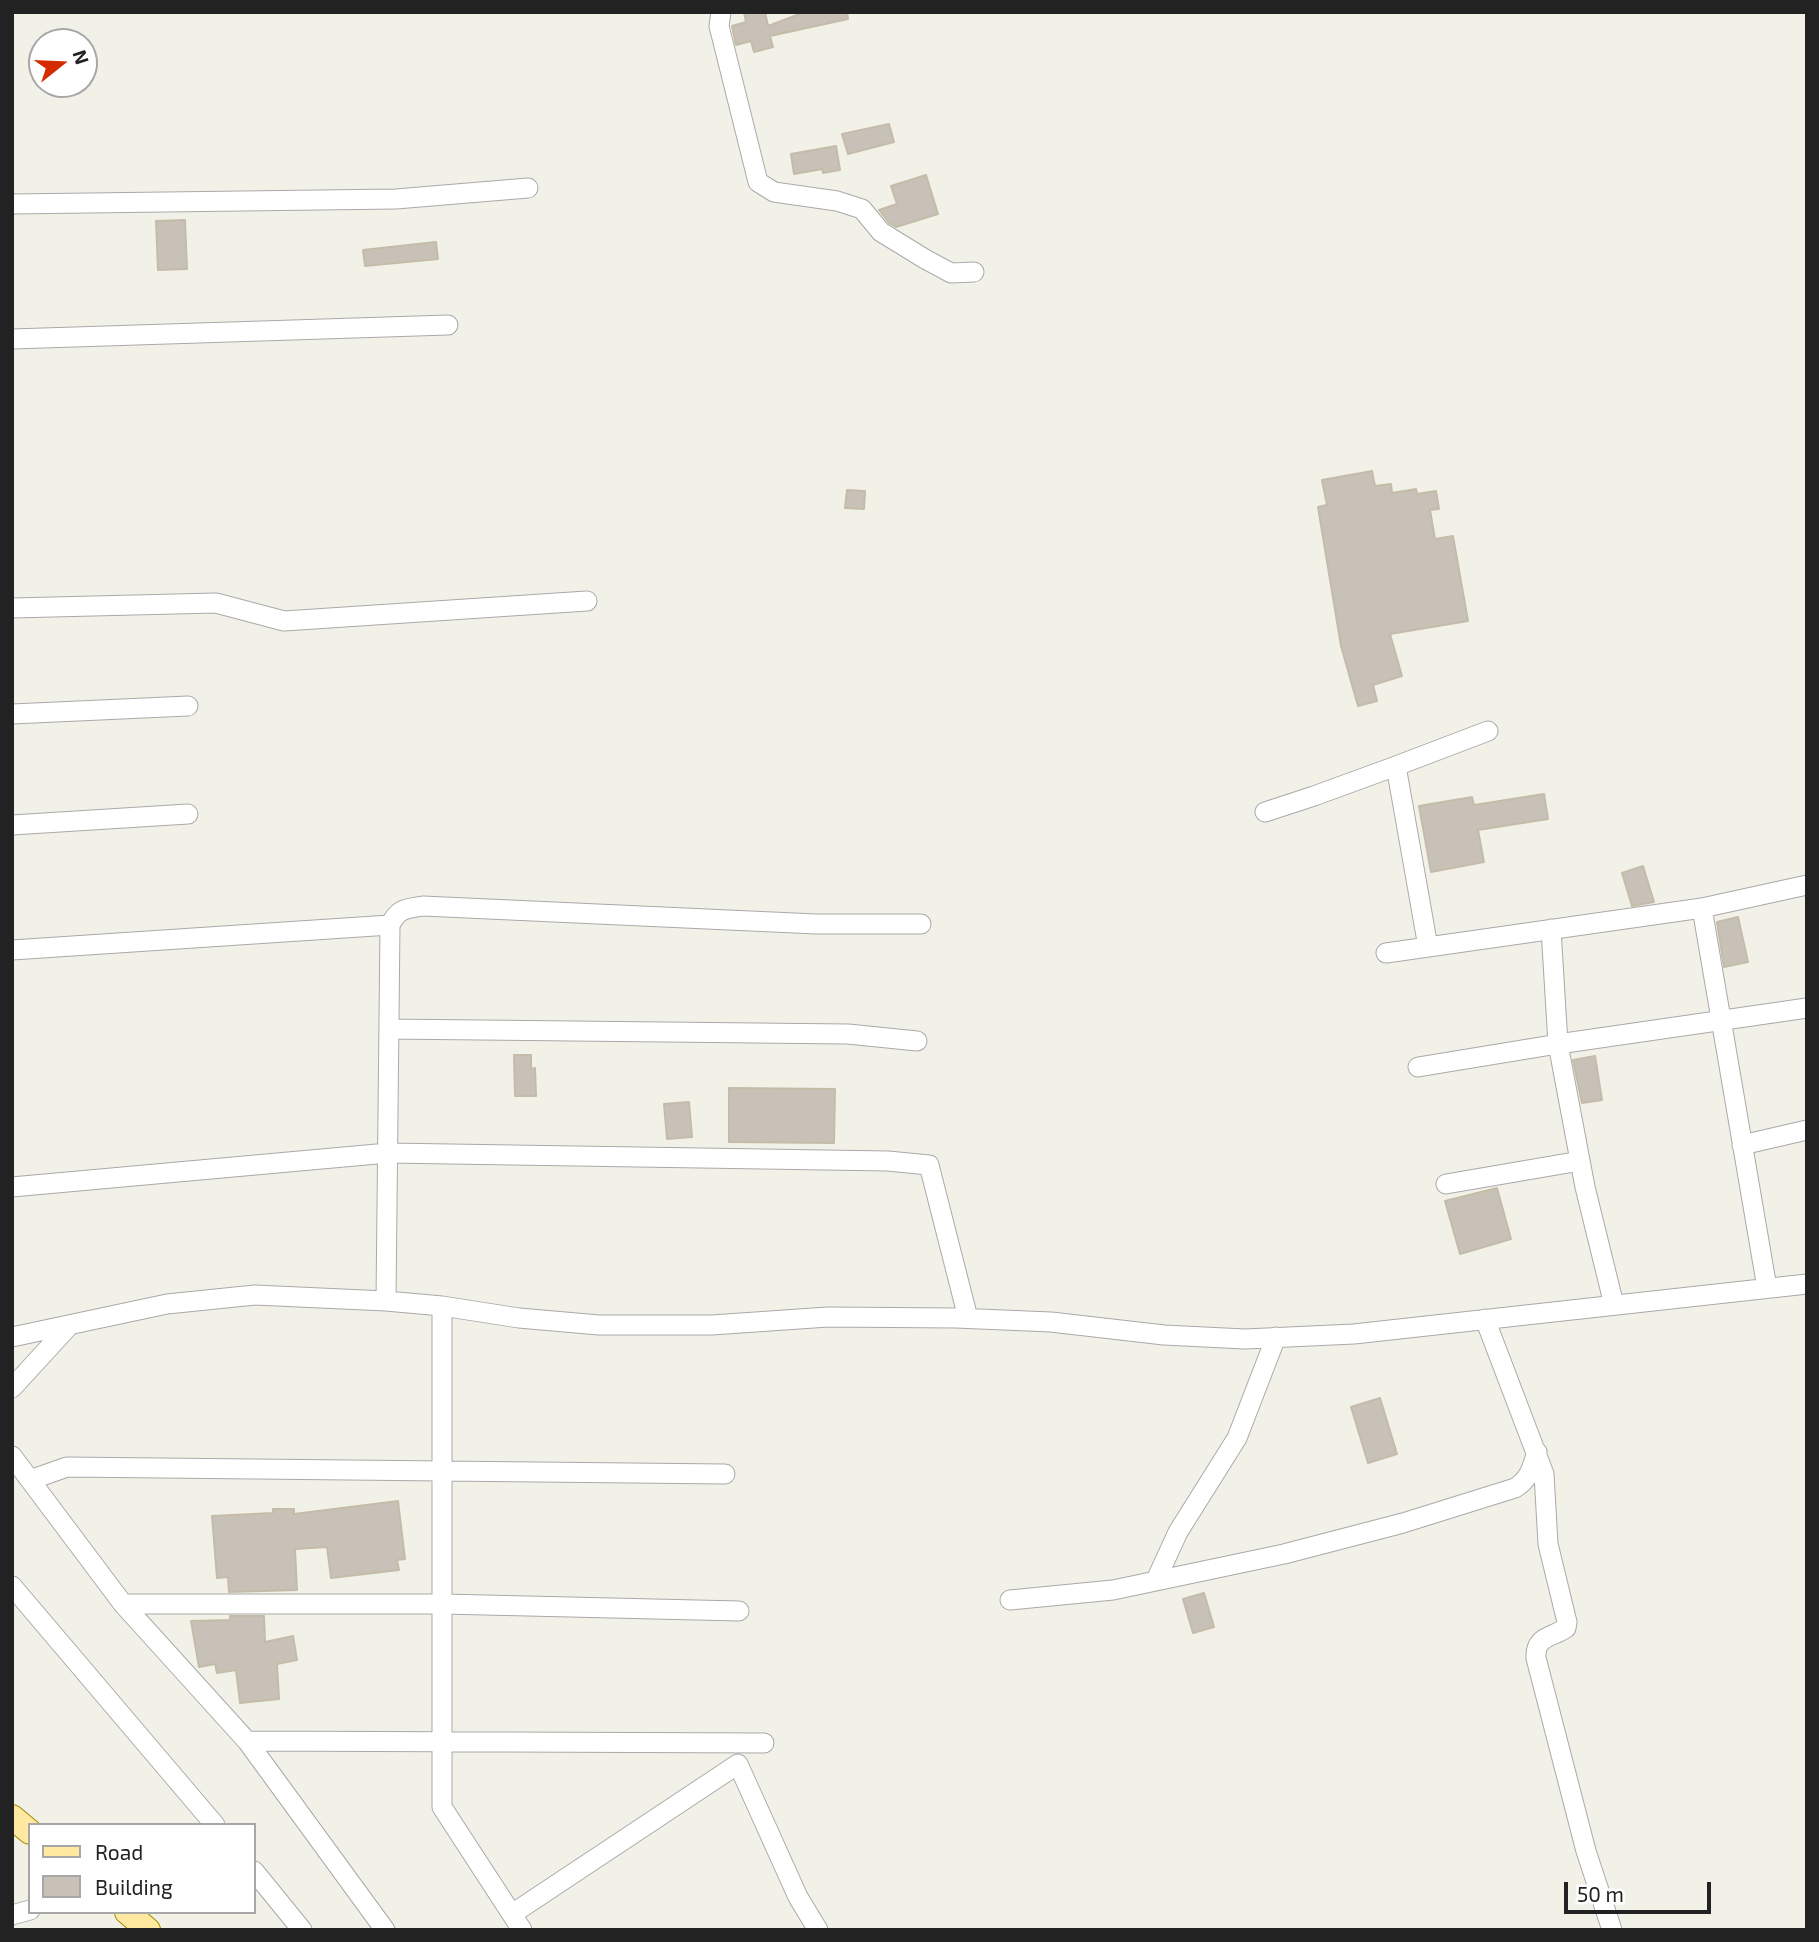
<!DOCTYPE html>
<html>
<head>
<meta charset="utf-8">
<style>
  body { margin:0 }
  #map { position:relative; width:1819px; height:1942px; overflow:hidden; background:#f2f1e8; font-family:"Exo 2",sans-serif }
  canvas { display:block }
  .frame { position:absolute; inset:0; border:14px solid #222; pointer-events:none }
  .legend { position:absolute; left:28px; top:1823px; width:228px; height:91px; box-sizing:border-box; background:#fff; border:2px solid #a7a7a7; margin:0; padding:9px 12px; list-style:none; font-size:21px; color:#222 }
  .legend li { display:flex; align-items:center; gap:14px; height:35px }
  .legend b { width:35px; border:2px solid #a7a7a7 }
  .north { position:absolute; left:28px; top:28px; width:70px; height:70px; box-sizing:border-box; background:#fff; border:2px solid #a7a7a7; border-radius:50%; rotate:72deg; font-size:19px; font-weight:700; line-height:28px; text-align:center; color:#222 }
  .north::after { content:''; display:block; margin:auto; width:24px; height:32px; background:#d42b00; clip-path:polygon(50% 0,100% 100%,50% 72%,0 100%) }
  .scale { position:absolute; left:1564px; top:1882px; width:147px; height:32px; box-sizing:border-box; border:4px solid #222; border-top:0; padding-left:9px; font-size:21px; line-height:24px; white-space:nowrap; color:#222; -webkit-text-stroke:5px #fff; paint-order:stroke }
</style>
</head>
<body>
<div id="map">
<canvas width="1819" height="1942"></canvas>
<div class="frame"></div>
<ul class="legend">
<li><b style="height:9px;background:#ffe9a1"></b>Road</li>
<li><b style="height:19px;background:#c8c1b7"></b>Building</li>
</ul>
<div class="north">N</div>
<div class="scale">50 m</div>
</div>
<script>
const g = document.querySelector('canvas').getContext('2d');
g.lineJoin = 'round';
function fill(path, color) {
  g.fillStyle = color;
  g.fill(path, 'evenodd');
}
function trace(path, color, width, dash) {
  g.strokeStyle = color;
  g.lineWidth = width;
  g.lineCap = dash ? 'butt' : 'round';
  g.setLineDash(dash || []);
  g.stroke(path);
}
const building = new Path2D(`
  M744,12H765L768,26L805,12H847L848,19L770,36L773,47L754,52L751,41L736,45L732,26L746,22Z
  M889,124L894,142L848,154L842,134Z
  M836,146L840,170L823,173L822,169L794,174L791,154Z
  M926,175L938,214L896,227L889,223L879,210L897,204L891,186Z
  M185,220L187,269L158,270L156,221Z
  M436,242L438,259L365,266L363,250Z
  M1372,471L1375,486L1391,484L1392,493L1416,489L1417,494L1436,491L1439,509L1430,510L1435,539L1453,536L1468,621L1390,634L1402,676L1373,685L1377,701L1358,706L1341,646L1318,507L1327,505L1322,480Z
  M847,490L865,491L864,509L845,508Z
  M1544,794L1548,819L1478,830L1484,862L1431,872L1419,806L1472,797L1474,805Z
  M1643,866L1654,902L1632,906L1622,873Z
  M1738,917L1748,962L1724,967L1717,922Z
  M514,1055H531V1069L535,1068L536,1096H515Z
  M1595,1056L1602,1100L1582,1103L1573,1060Z
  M729,1088L835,1089L834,1143L729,1142Z
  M689,1102L692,1137L667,1139L664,1104Z
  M1497,1188L1511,1239L1460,1254L1445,1201Z
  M1380,1398L1397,1454L1368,1463L1351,1407Z
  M398,1501L405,1559L397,1560L399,1570L331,1578L327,1547L295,1549L297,1590L229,1592L228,1577L217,1578L212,1516L273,1513V1509H294V1514Z
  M1204,1593L1214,1627L1193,1633L1183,1599Z
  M230,1616H264L265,1642L293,1636L297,1660L277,1664L279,1699L240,1703L236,1670L217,1673L215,1664L199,1667L191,1621L230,1620Z`);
fill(building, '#c8c1b7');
trace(building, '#c5bba9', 2);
const minor = new Path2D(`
  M721,12L719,26L758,182L774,192L837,201L862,209L881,232L925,259L951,273L974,272
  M12,204L396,199L528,188
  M12,339L448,325
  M12,608L216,603L284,621L587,601
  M12,714L188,706
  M1396,766L1488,731
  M1265,812L1314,796L1396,766L1428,947
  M12,825L188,814
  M1702,908L1807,885
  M12,950L390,925
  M1386,953L1702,908L1767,1288
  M389,1029L848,1034L917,1041
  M1418,1067L1558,1044L1551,929
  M1742,1145L1807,1130
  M1446,1184L1580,1161
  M12,1187L388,1153L888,1161L929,1165L968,1318
  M386,1301L390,925C399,908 405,909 423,906L816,924H921
  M1614,1305L1585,1187L1558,1044L1807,1008
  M442,1306V1807L522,1930
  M1485,1319L1544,1474L1548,1544L1567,1622L1566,1628C1551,1638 1535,1636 1536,1658L1586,1851L1612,1930
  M12,1337L167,1304L255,1295L386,1301L442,1306L519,1318L599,1325H712L828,1317L956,1318L1051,1322L1164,1335L1245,1339L1354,1334L1807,1284
  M12,1388L68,1327
  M12,1456L123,1604L247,1741L385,1930
  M30,1480L67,1467L725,1474
  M1156,1580L1178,1532L1237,1438L1276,1337
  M12,1586L215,1825
  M1010,1600L1113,1590L1284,1554L1403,1523L1515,1488C1530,1479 1532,1467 1537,1452
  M123,1604H443L739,1611
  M247,1741L764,1743
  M254,1871L302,1930
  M512,1914L738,1764L798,1897L818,1930
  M12,1915L30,1910`);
const major = new Path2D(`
  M12,1817L30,1832
  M127,1912L148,1930`);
trace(minor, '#a9a9a9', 21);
trace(major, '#a08b00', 26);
trace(minor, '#fff', 19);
trace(major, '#ffe9a1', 24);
</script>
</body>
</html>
